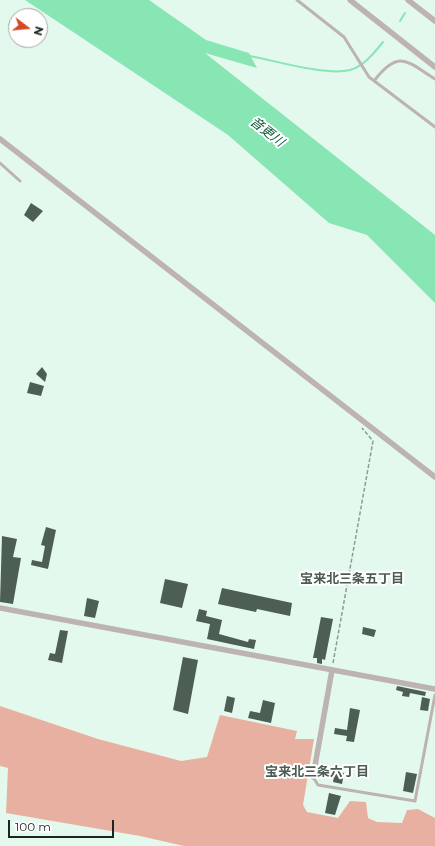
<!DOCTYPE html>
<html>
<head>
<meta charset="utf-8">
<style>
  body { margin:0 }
  #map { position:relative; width:435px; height:846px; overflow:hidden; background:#e4f9ed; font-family:Montserrat,sans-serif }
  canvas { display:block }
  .north { position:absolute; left:8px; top:8px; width:40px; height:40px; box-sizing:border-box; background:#fff; border:1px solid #a5a8a6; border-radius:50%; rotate:106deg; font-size:11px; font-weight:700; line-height:16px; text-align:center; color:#1d2520 }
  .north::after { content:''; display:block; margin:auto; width:14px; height:18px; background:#d44a25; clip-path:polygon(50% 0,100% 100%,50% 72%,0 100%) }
  .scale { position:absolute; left:8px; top:820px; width:106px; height:18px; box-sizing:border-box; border:2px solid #1d2520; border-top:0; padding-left:5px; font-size:12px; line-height:14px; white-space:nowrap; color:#1d2520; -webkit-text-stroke:3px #fff; paint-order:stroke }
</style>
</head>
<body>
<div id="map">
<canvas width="435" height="846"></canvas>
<div class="north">N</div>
<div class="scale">100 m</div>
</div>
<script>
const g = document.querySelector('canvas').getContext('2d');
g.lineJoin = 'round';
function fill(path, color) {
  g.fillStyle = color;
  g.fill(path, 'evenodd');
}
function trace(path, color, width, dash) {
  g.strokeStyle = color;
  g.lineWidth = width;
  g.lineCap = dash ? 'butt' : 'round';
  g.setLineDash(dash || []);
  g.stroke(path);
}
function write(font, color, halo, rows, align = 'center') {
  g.font = font + ' Montserrat,"Noto Sans JP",sans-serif';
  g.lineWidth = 4;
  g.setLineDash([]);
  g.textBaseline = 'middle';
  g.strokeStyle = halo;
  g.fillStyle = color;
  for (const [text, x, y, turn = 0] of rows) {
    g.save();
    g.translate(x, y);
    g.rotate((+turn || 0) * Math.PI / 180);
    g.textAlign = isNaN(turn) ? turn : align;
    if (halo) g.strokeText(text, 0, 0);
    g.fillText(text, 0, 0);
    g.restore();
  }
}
fill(new Path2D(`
  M0,706L98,739L181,761L207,757L220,715L297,731L295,739H314L303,805L307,812L338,818L350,801L366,802L368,818L377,822L402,823L407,810L418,809L435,818V846H184L140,836L6,813L8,768L0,766Z`), '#e8b0a1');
fill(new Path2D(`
  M25,0H149L206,40L249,53L257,68L205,53L435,235V303L367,235L329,223L228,135Z`), '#88e5b4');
trace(new Path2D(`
  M400,21L405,13
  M250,56C276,61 326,76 350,70C364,66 374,53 383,42`), '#88e5b4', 2);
fill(new Path2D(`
  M31,203L43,211L33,222L24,215Z
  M42,367L47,374L45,382L36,374Z
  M30,382L44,386L41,396L27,393Z
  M46,527L56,530L48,569L31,565L32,560L42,562L45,546L41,545Z
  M2,536L17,539L13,557L21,558L13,604L0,602Z
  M165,579L188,584L182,608L160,603Z
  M222,588L292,603L290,616L257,609L256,612L218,604Z
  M87,598L99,601L95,618L84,616Z
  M199,609L207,611L206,616L222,620L219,634L248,642L249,639L256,640L254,649L207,639L210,624L196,621Z
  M321,617L333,619L325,660L322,659V664L317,663V658H313Z
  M363,627L376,630L374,637L362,634Z
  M60,630L68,631L62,663L48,660L50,653L55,654Z
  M183,657L198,660L188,714L173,710Z
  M397,686L426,692L425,696L410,693L409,697L402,696L403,692L396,690Z
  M227,696L235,698L232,713L224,711Z
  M422,697L430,699L428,711L420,710Z
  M263,700L275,703L271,723L248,718L250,711L260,713Z
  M350,708L360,710L354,742L346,741L347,736L334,734L335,728L347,730Z
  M335,771L344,773L342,784L333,782Z
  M406,772L417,774L413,793L403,791Z
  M329,793L341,796L335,815L325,813Z`), '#4d5e54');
trace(new Path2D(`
  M333,663L373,441L362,428`), '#8d9c93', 1.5, [4, 2]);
trace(new Path2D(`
  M297,0L344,37L369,77L435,127
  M374,81C399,49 406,61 435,79
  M0,163L20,181
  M313,777L318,785L415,801L435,695`), '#bdb3b0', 3);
trace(new Path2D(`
  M350,0L435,67
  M408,0L435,21
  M0,139L435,477
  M0,608L435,689
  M313,777L332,670`), '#bdb3b0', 5.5);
write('italic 13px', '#0f5839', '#fff', [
  ["音更川",267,132,38]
]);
write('bold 13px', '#4b5c52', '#fff', [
  ["宝来北三条五丁目",352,579],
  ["宝来北三条六丁目",317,772]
]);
</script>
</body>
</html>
